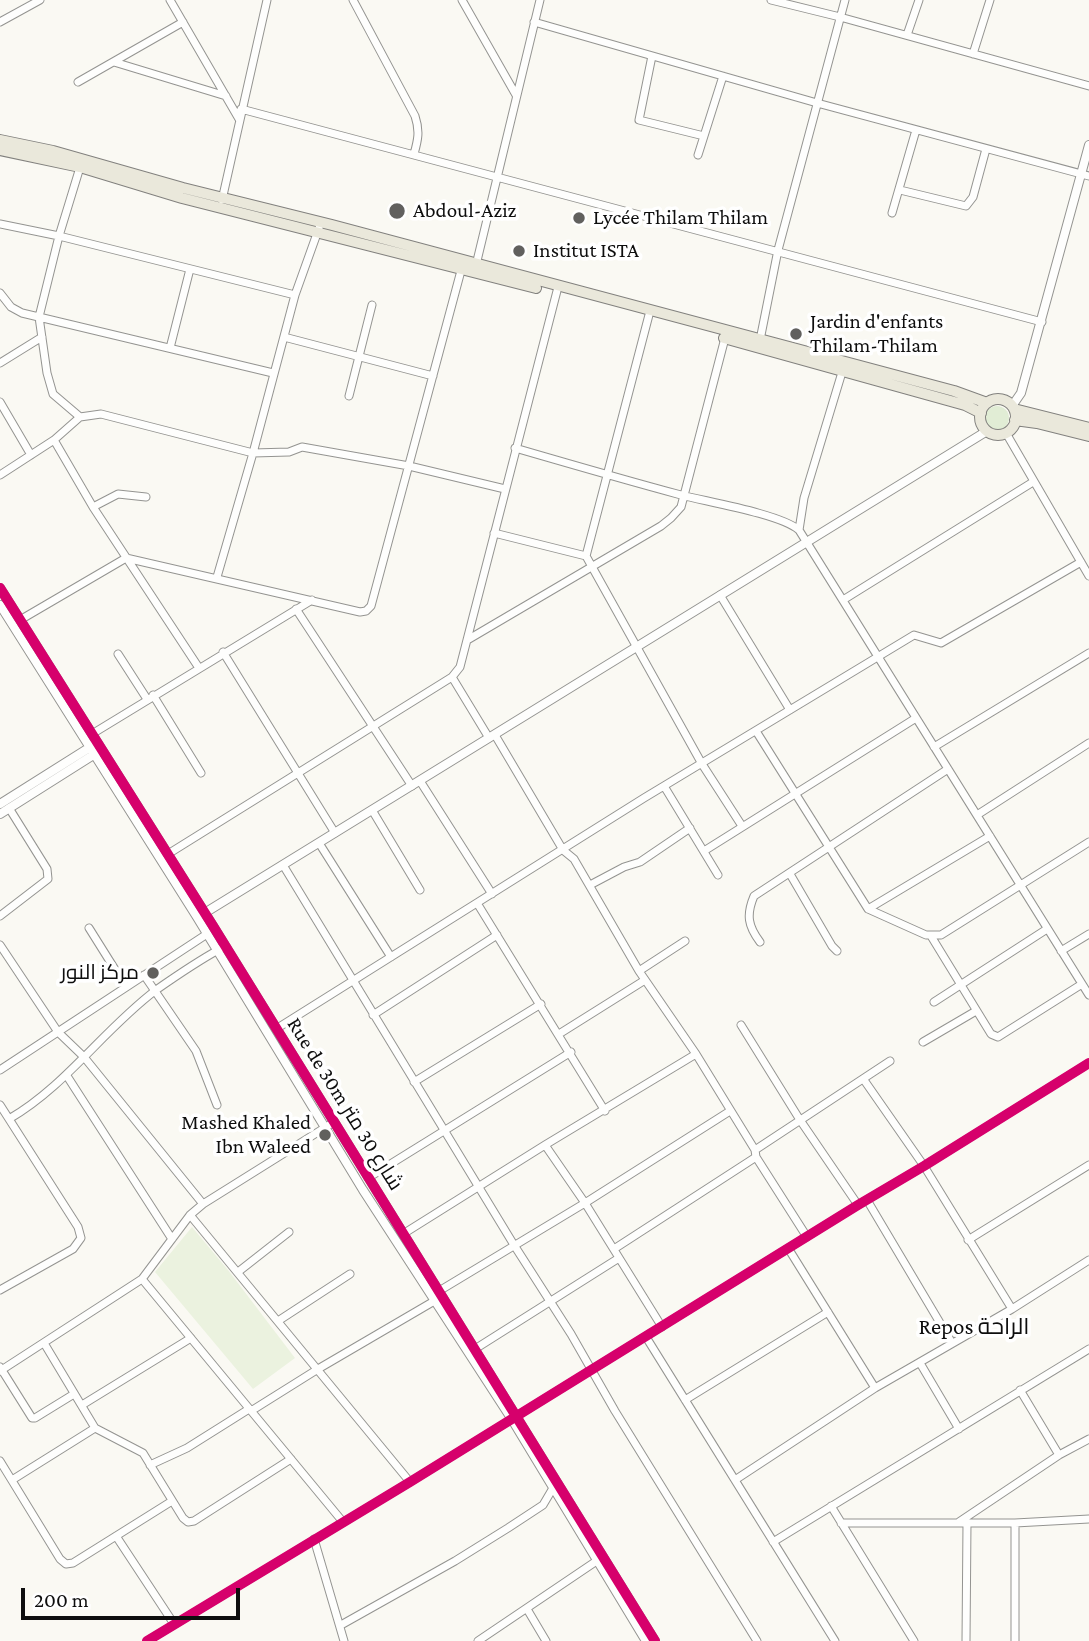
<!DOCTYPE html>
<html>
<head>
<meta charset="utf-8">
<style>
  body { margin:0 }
  #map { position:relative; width:1089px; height:1641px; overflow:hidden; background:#faf9f3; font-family:"Crimson Pro",serif }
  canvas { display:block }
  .scale { position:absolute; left:21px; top:1588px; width:219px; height:32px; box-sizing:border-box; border:4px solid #0e0e0e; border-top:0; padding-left:9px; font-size:21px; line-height:24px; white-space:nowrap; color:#0e0e0e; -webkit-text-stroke:5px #fff; paint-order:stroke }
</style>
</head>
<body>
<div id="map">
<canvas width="1089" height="1641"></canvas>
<div class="scale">200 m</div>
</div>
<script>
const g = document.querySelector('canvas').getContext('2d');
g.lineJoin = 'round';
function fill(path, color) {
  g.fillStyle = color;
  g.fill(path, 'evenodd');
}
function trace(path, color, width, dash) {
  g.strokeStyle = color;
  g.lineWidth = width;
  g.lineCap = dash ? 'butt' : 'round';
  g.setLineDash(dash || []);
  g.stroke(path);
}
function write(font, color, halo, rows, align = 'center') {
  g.font = font + ' "Crimson Pro",Cairo,serif';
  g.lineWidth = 7;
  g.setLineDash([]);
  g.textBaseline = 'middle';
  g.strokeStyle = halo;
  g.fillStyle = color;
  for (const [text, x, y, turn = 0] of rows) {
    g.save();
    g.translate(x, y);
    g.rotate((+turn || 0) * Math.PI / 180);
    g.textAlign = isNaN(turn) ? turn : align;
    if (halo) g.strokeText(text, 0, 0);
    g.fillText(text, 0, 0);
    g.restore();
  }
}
fill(new Path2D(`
  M985 418a12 12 0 1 1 24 0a12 12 0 1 1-24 0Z`), '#e1edd5');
fill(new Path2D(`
  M192,1227L228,1270L295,1358L253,1389L155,1272Z`), '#ebf2df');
const minor = new Path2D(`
  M170,0L239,119
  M353,0L415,116C420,131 418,140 414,154
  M462,0L516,95
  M771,0L840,17L1089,86
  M0,22L40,0
  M534,22L817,103L1089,176
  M907,35L919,0
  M973,54L990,0
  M652,56L639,120L704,136
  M114,62L226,96
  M78,82L183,22
  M241,109L1042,322
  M698,155L723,76
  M900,190L966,206L973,197L986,149
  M222,200L267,0
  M892,213L916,130
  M0,224L59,236L295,295
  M476,265L540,0
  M0,293L11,307L22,313L273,373
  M650,311L586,556L702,764L742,826
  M284,337L433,376
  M760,340L778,250L845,0
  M170,348L190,269
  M0,363L42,337
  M349,396L372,305
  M0,402L31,455
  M80,417L53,394L47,373L39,317L59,236L81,164
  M1006,433L1089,576
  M54,440L93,507L199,668
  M515,448C570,464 625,480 681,495C708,502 780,514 799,530L1089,995
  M0,475L54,440L80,417L101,414L253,453L289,452L302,447L409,466L505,489
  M93,507L118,494L146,497
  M799,530L804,498L843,369
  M494,533L586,556
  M217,577L253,453L295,295L319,228
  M720,595L790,710
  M843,600L1033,482
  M296,609L412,786
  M20,620L126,558L360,612L366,611L371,606L462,267
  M469,639L661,526L671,518L681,507L725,338
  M223,652L335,833
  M118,654L147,699
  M452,677L489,738
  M153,695L201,773
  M756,731L868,909L926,935H941L1089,842
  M92,734L312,600
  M495,735L563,850L574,859L639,971L696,1054L755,1150L756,1157L807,1237
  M934,747L1089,653
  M420,781L492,894
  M664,786L718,875
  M372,810L420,890
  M977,815L1089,743
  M319,843L391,957
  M704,851L916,718
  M168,854L452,677L460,667L558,287
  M283,865L514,1245L571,1334L615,1411L757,1641
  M790,874L832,946L837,951
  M590,885L624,867L640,862L690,828
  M477,903L605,1111
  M868,909L990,836
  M0,916L48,879L47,869L9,808
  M89,928L126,987
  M931,936L991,1034L998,1037L1082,984
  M760,942C748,926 746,915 754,896L948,769
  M0,945L58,1032L84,1057L203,1204
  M1061,951L1089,934
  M639,971L685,941
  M144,975L196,1051L217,1105
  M934,1002L1047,929
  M373,1015L497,935
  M741,1025L800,1120L858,1205
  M276,1029L644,798L914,635L941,643L1081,562
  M559,1034L645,980
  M923,1042L976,1011
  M0,1070L207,934
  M67,1076L172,1239
  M864,1080L924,1166L1012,1309
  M414,1082L541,1004
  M0,1105L78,1227L81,1238L73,1249L0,1290
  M9,1119C66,1086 103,1030 156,990C176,976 198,961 220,949
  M545,1145L585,1203L662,1327
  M755,1150L890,1061
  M368,1178L571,1052
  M867,1200L952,1343
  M190,1215L410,1482
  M403,1234L545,1145L696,1054
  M968,1240L1089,1165
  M788,1248L875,1388
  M614,1249L756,1157
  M238,1272L289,1232
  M142,1279L343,1522
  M439,1291L585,1203L730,1111
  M278,1321L350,1274
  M646,1337L835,1641
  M44,1343L95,1428L143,1453L183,1518L188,1522L194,1521L291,1459
  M475,1349L619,1258
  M920,1363L959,1429
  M0,1367L32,1418H35L74,1394
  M0,1371L142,1279L190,1215L203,1204L334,1122
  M1020,1390L1059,1455
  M685,1400L828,1312
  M82,1405L191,1338
  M251,1411L318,1369L436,1300
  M0,1461L60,1559L66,1564L73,1563L172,1501
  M150,1465L187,1448L249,1409
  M12,1480L95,1428
  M735,1480L875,1388L1012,1309L1089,1260
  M831,1506L914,1641
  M959,1522L1059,1455L1089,1439
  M841,1523H1015L1089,1519
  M1015,1523V1641
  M116,1536L174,1624
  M314,1539L344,1641
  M773,1542L1089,1349
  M527,1609L546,1641
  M341,1625L455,1561L508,1528L543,1505L553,1488
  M147,1641L410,1482L858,1205L924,1166L1089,1063
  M478,1641L598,1560
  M966,1641L967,1523`);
const tertiary = new Path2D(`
  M1012,406L1021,393L1089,145
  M0,588L213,926L655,1641
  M0,605L197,917L363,1190L511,1418L646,1641
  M0,804L92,746
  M0,814L98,752
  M203,914L987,431`);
const primary = new Path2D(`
  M0,140L53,151L183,188L332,225L954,391L987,403
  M0,150L80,167L182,198L536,288
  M724,338L965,405L981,413
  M980 417a18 18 0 1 1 36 0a18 18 0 1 1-36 0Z
  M1014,409L1089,428
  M1015,420L1037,423L1089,436`);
trace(minor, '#949491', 9);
trace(tertiary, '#949491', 10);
trace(primary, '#82817e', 12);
trace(minor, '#fefefd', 7);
trace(tertiary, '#fefefd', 8);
trace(primary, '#eae8db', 10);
trace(new Path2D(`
  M0,588L213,926L655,1641
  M147,1641L410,1482L858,1205L924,1166L1089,1063`), '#d6006c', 10);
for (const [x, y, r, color] of [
  [397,211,9,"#61605e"],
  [579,218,7,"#61605e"],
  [519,251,7,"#61605e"],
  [796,334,7,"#61605e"],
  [153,973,7,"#61605e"],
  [325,1135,7,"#61605e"]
]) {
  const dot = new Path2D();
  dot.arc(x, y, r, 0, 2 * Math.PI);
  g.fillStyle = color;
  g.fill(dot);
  trace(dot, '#fff', 2.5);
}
write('21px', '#0e0e0e', '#fff', [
  ["Abdoul-Aziz",413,211],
  ["Lycée Thilam Thilam",593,218],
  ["Institut ISTA",533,251],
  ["Jardin d'enfants",810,322],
  ["Thilam-Thilam",810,346],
  ["مركز النور",139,973,"right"],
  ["Mashed Khaled",311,1123,"right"],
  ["Ibn Waleed",311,1147,"right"]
], 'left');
write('21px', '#0e0e0e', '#fff', [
  ["Rue de 30m شارع 30 متر",345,1104,58]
]);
write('23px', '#0e0e0e', '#fff', [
  ["Repos الراحة",974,1327]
]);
</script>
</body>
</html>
